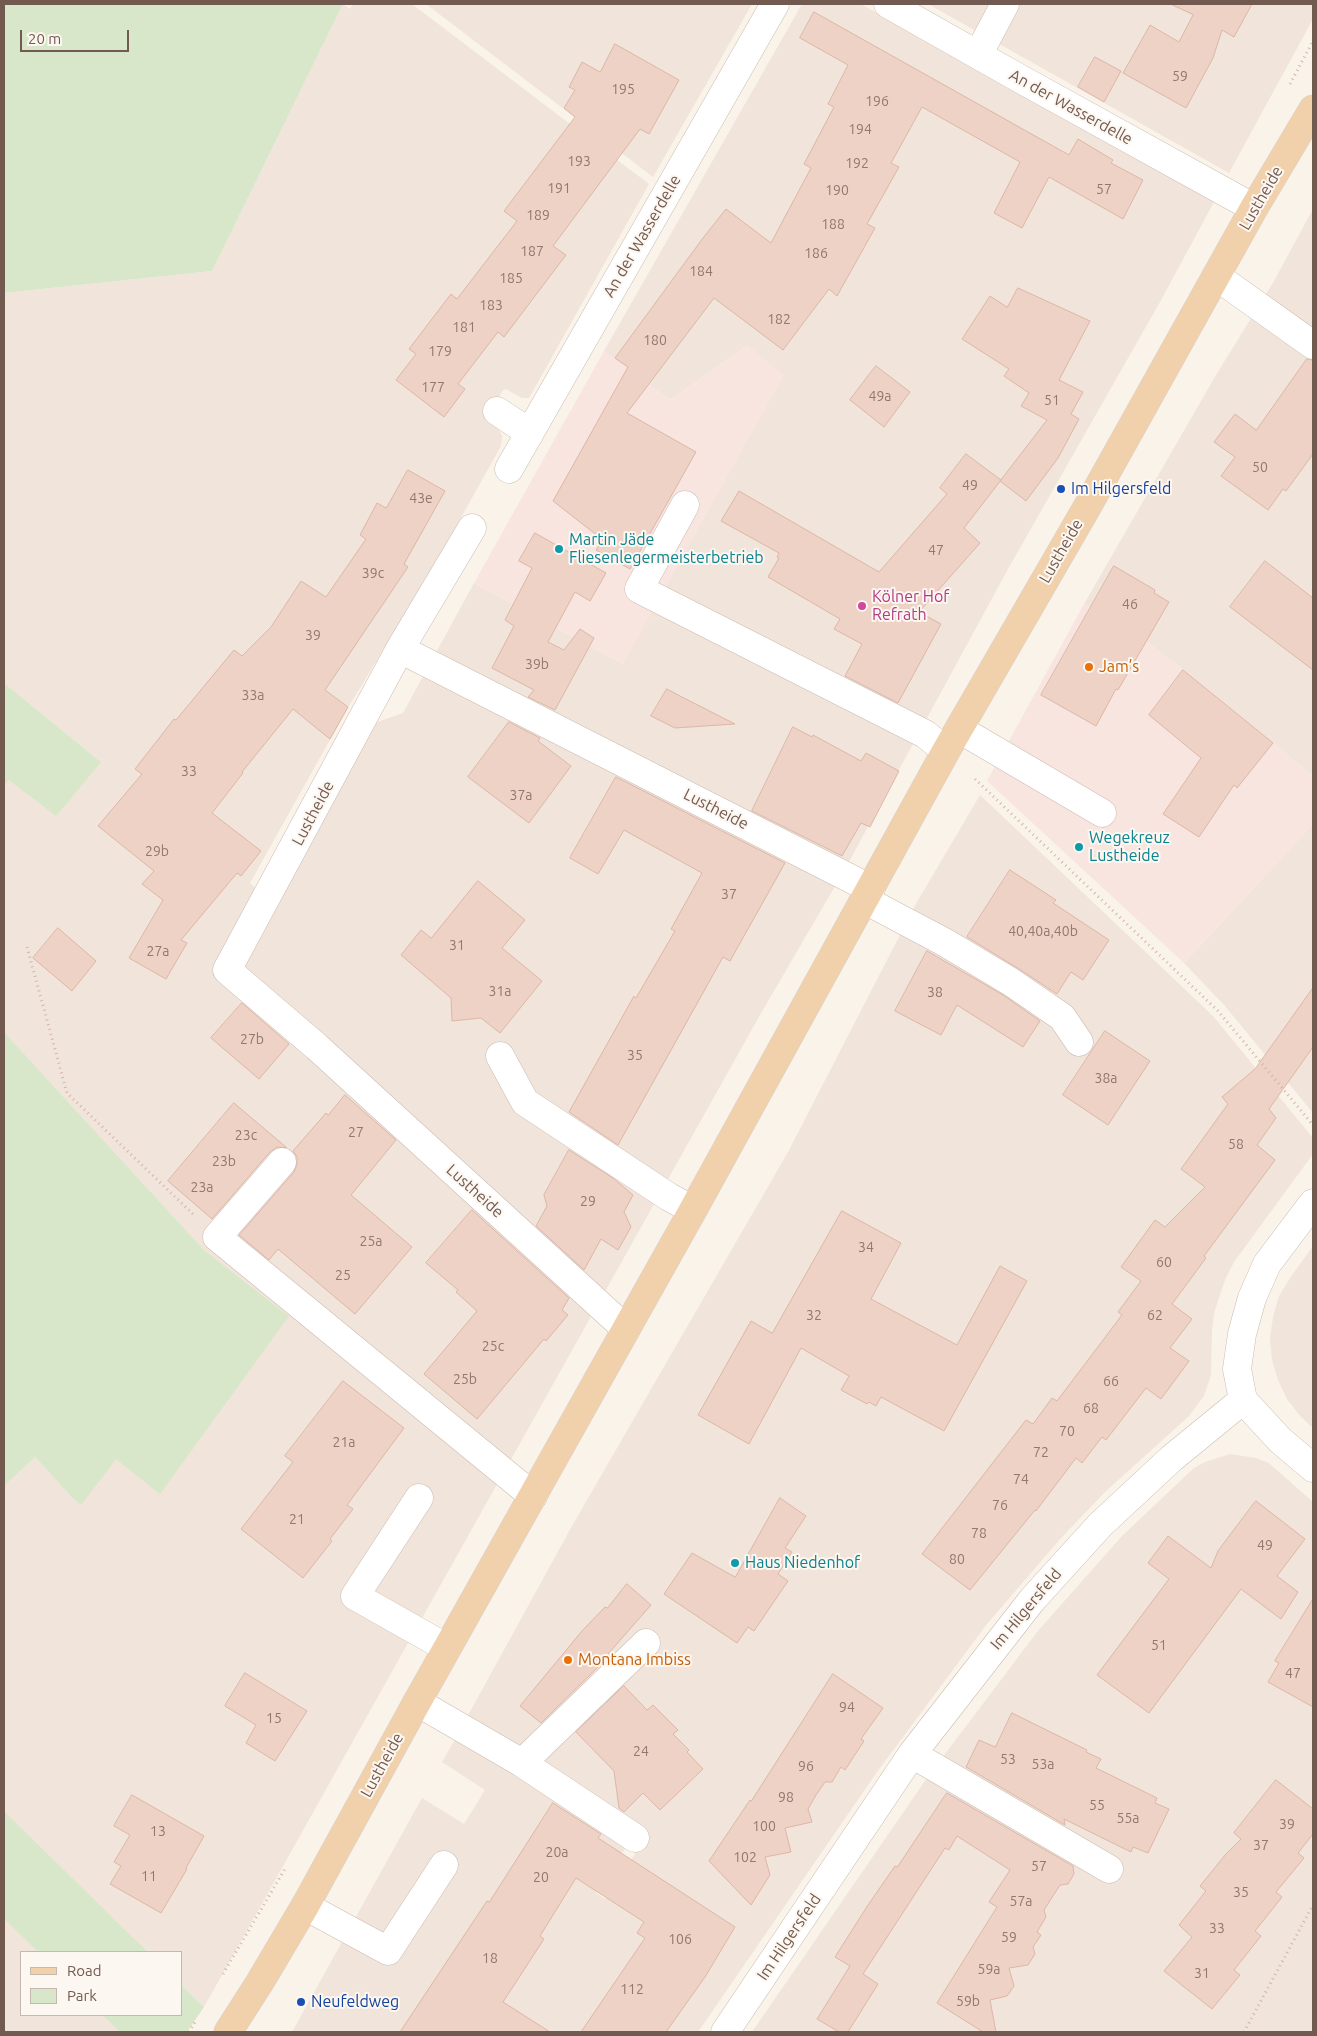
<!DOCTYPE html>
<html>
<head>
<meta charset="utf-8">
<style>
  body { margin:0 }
  #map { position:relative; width:1317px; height:2036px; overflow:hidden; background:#faf3ea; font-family:Ubuntu,sans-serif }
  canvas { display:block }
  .frame { position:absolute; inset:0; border:5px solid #735a50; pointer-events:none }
  .legend { position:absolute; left:20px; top:1951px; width:162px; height:65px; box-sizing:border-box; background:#fdf7f1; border:1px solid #c6b8b1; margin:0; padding:6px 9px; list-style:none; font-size:15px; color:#735a50 }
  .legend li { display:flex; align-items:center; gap:10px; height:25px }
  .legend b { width:25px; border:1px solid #c6b8b1 }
  .scale { position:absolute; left:20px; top:30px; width:109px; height:22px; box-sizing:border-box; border:2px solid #735a50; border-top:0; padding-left:6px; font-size:15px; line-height:18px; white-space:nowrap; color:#735a50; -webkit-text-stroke:4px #fdf7f1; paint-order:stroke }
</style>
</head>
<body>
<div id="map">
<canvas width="1317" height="2036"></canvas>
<div class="frame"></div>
<ul class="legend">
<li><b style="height:6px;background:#f1d1ab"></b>Road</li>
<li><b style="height:14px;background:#d8e7ca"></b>Park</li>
</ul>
<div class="scale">20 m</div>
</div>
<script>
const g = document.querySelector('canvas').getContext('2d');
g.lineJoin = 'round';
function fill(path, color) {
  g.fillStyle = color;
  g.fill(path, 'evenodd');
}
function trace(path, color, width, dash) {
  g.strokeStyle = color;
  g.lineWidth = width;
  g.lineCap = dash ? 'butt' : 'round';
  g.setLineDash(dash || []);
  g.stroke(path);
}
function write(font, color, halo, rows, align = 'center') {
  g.font = font + ' Ubuntu,sans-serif';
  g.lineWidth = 4;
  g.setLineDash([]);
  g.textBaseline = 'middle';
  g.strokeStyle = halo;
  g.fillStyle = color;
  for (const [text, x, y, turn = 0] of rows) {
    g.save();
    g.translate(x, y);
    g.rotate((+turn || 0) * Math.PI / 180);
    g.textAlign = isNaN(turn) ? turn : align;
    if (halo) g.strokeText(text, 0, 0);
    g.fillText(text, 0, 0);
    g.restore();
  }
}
fill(new Path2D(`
  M343,4L350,9L353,4H412L649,184L529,398H522L506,389L503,390L487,419L488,423L498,428L502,436L501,446L434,566L346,711L250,883L261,893L228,952L249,959L302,848L369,725L403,713L474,583L623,664L748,345L670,400L604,351L802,4H861L1214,202L1160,302L1008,569L845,869L760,1015L204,2007L181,1985V1952H148L4,1811V1486L35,1457L69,1494L116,1459L289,1316L204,1250L4,1032V785L8,779L101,762L4,683V293L212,271Z
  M426,4H752L653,177Z
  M928,4H1313V19L1229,173Z
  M1313,209V776L1180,667L1132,631L1084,604L1216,375L1274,281Z
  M980,795L1213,1016L1313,1138V1154L1234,1262L1225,1280L1214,1313L1212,1330L1211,1375L1204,1396L1189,1416L1105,1492L1061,1538L987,1624L877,1772L698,2032H292L422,1798L464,1824L485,1790L442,1762L460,1731L630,1841L596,1893L605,1899L647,1836L466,1719L572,1526L788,1152L917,902Z
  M1313,824V1113L1225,1006L1184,963Z
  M1313,1246V1428L1300,1416L1287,1399L1278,1380L1272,1360L1270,1338L1273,1317L1279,1296L1290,1278Z
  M1230,1454L1256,1458L1269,1463L1313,1502V2032H752L927,1778L1037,1632L1122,1536L1194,1468L1205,1462Z
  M4,1919L38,1952H21V2015H102L120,2032H4Z`), '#f1e4da');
fill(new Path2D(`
  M748,345L784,375L623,664L474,583L604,351L670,400Z
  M1084,604L1132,631L1180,667L1313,776V824L1184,963L987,781Z`), '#f9e5e0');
fill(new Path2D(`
  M4,4H343L212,271L4,293Z
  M4,683L101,762L56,816L9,780L4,785Z
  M4,1032L204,1250L289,1316L160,1494L116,1459L81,1505L69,1494L35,1457L4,1486Z
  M4,1811L148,1952H38L4,1919Z
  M181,1985L204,2007L187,2032H120L102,2015H181Z`), '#d8e7ca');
const building = new Path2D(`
  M1171,4H1252L1234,37L1222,30L1213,58L1186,108L1123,73L1150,25L1179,42L1193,15Z
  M814,12L1069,155L1078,139L1113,160L1111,163L1143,180L1123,219L1049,177L1022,228L994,213L1020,162L922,107L891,163L899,167L867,224L875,228L837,296L829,289L783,350L714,298L627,413L696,452L630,569L596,550L603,540L553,501L628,367L615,358L703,238L726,209L771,243L811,168L804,164L834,107L828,104L848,65L800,38Z
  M615,44L679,80L649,134L640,129L553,246L566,255L504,337L498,332L458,384L465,389L444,417L396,380L416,354L409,349L451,294L457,299L517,221L504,211L575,117L564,108L575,90L569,87L582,62L600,72Z
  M1095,57L1121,71L1104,102L1078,87Z
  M1018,288L1090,321L1059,380L1083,392L1071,414L1079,419L1058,458L1026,501L1000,481L1047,420L1021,406L1029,393L1004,376L1009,369L962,339L990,296L1007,307Z
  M1307,359L1313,360V454L1286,491L1283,489L1268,510L1221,476L1235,457L1214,442L1235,414L1256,430Z
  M876,366L910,392L884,427L850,400Z
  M966,454L1001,480L964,528L980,543L919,612L941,624L898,703L845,676L862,644L834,629L840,619L768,577L779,558L777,557L779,553L721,521L739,491L879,572L947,494L940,488Z
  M408,470L445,491L404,564L408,567L325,690L348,707L330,739L293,709L242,772L243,773L212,813L261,851L241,876L237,873L181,940L187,943L166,979L129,958L163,900L142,884L154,871L98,826L142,774L135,769L174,719L176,720L234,650L242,656L271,627L301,581L326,597L366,539L360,535L377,503L386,508Z
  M535,533L606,573L590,601L575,592L548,642L564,650L580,629L594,638L555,710L528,697L534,690L492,668L514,626L505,620L532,568L519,561Z
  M1265,561L1313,598V670L1230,607Z
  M1114,566L1155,590L1154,593L1169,602L1118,690L1116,689L1096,726L1041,695Z
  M1183,670L1273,743L1237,788L1234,785L1199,837L1163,814L1201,758L1149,715Z
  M667,689L680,696L735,724L675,728L651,716Z
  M509,722L540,738L538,741L571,766L529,823L468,777Z
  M793,727L812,737L813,735L861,761L866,753L899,771L870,827L861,823L842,856L752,811Z
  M616,777L785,863L730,961L723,957L618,1145L569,1112L634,996L636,998L675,931L671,929L702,873L624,830L598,874L570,858Z
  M1010,870L1056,900L1053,903L1109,940L1083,980L1071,972L1057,994L1019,969L967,937Z
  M478,881L525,920L502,948L542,981L500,1033L481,1018L452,1021L451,998L401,955L421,930L431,938Z
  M58,928L96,961L72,991L33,958Z
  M927,951L1003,995L1040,1021L1023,1047L957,1005L941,1035L895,1011Z
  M1313,988V1047L1269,1109L1276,1118L1257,1145L1275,1160L1204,1256L1206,1258L1172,1304L1192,1319L1170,1348L1189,1361L1161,1399L1146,1388L1106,1440L1102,1437L1082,1463L1076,1458L1036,1511L1035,1510L970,1590L922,1554L1026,1420L1033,1424L1052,1398L1057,1401L1122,1315L1118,1312L1141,1281L1121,1267L1155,1220L1165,1227L1205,1187L1181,1169L1228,1104L1222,1097L1255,1069Z
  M242,1003L289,1044L259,1079L211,1038Z
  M1105,1031L1150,1061L1108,1125L1063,1095Z
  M345,1095L396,1140L351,1195L412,1247L355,1314L278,1249L269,1260L239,1235L294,1172L297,1164V1157L293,1151L326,1113L328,1115Z
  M234,1103L287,1148L277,1147L270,1152L212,1219L168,1181Z
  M569,1150L613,1178L633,1195L624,1212L631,1227L618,1250L601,1239L584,1270L536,1226L547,1206L544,1195Z
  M472,1210L569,1298L562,1310L568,1315L546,1341L544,1339L477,1419L424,1374L477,1311L456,1292L458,1290L426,1263Z
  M842,1211L901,1243L871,1299L957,1345L1000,1266L1027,1281L944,1431L881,1397L876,1406L869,1402L867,1404L841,1390L849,1376L801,1348L749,1444L698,1415L751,1321L772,1333Z
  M343,1381L404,1428L347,1505L353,1509L330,1539L332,1541L303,1578L241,1529L293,1462L285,1456Z
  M780,1498L806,1516L785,1548L792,1552L778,1574L788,1581L754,1631L748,1627L737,1643L664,1594L692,1553L735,1577Z
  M1256,1501L1305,1539L1277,1576L1298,1592L1281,1619L1241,1589L1149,1713L1097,1675L1169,1579L1148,1563L1168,1536L1211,1568L1218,1551Z
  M627,1584L651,1605L601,1662L602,1663L541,1723L520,1706L582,1631L605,1607L607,1608Z
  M1313,1599V1707L1268,1682L1279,1663L1275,1661Z
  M245,1673L307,1711L275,1761L246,1743L256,1725L225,1706Z
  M833,1674L883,1708L861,1739L864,1741L845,1770L841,1767L832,1782H825L816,1795L808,1809L812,1822L785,1828L791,1852L765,1857L770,1875L751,1905L709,1861L750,1800L751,1801Z
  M624,1686L647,1710L653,1705L678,1730L673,1734L689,1750L687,1752L703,1769L660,1810L643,1793L624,1812L619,1808L614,1771L576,1732Z
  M1012,1713L1087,1750L1086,1752L1101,1759L1096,1768L1157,1798L1155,1803L1169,1809L1148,1853L1133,1847L1131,1852L1064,1819L1065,1825L966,1767L979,1740L995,1747Z
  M1276,1780L1313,1809V1834L1298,1853L1304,1858L1276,1892L1282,1897L1255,1931L1261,1936L1234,1970L1240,1975L1212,2009L1164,1971L1192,1937L1179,1925L1206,1891L1200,1886L1226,1854L1241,1839L1234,1833Z
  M947,1793L1073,1866L1074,1874L1068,1884L1060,1885L1044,1910L1046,1917L1037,1932L1041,1935L1033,1947L1035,1954L1028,1965L1009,1968L1014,1986L1007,1996L990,2000L996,2032H983L937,2003L997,1907L989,1902L1010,1870L957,1836L949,1850L945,1848L863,1974L878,1984L848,2032H839L817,2019L850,1966L835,1957L868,1905L895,1866L897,1867Z
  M132,1795L204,1836L186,1868L187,1869L161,1913L110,1884L121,1866L114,1862L130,1835L114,1826Z
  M553,1803L601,1834L598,1838L735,1927L705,1977L666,2032H581L645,1938L637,1933L644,1922L576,1878L540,1936L544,1939L503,2002L550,2032H400L487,1901L489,1902Z`);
fill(building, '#edd2c5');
trace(building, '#ddb7a7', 1);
const minor = new Path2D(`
  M888,4L1017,77L1254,208
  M978,55L1005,4
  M1216,276L1313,345
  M497,411L530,433
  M509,469L775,4
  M685,505L639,589L925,734L946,751
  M400,649L472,528
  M959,729L1102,813
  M865,900L946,943L1011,982L1062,1017L1079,1042
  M500,1056L525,1102L669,1197L693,1210
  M282,1162L217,1237L533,1496
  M626,1329L317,1047L227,970L400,649L871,889
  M1243,1400L1237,1369L1242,1334L1252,1298L1267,1264L1313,1203
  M1243,1400L1280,1440L1313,1468
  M419,1498L355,1596L447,1648
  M417,1702L522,1763L635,1838
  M912,1754L1109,1869
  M522,1763L646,1643
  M305,1906L388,1951L444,1865
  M725,2032L912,1754L1032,1600L1100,1525L1172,1458L1243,1400`);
const major = new Path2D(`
  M228,2032L260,1982L305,1906L417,1702L693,1210L946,751L1086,509L1254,208L1313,109`);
trace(minor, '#ccbbb1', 29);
trace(major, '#d8d1ce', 29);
trace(new Path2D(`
  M1290,84L1313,41
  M975,779L1218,1011L1313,1125
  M27,947L67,1093L194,1215
  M223,1974L286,1867
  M189,2032L195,2022
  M1244,2032L1313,1905`), '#d2b5a8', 3, [1, 4]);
trace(minor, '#fff', 28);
trace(major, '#f1d1ab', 28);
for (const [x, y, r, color] of [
  [1061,489,5,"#1a4fb4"],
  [559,549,5,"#0f9aa8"],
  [862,606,5,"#d1479c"],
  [1089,667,5,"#e8710a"],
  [1079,847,5,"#0f9aa8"],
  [735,1563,5,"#0f9aa8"],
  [568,1660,5,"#e8710a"],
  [301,2002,5,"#1a4fb4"]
]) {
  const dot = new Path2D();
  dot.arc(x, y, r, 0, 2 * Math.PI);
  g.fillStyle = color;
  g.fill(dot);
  trace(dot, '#fdf7f1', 2);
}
write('14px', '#92786d', null, [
  ["59",1180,76],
  ["195",623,89],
  ["196",877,101],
  ["194",860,129],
  ["193",579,161],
  ["192",857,163],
  ["191",559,188],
  ["57",1104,189],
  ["190",837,190],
  ["189",538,215],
  ["188",833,224],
  ["187",532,251],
  ["186",816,253],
  ["184",701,271],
  ["185",511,278],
  ["183",491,305],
  ["182",779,319],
  ["181",464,327],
  ["180",655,340],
  ["179",440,351],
  ["177",433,387],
  ["49a",880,396],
  ["51",1052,400],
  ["50",1260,467],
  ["49",970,485],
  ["43e",421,498],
  ["47",936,550],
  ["39c",373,573],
  ["46",1130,604],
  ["39",313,635],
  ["39b",537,664],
  ["33a",253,695],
  ["33",189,771],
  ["37a",521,795],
  ["29b",157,851],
  ["37",729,894],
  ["40,40a,40b",1043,931],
  ["31",457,945],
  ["27a",158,951],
  ["31a",500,991],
  ["38",935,992],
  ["27b",252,1039],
  ["35",635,1055],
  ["38a",1106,1078],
  ["27",356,1132],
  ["23c",246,1135],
  ["58",1236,1144],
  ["23b",224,1161],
  ["23a",202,1187],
  ["29",588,1201],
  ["25a",371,1241],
  ["34",866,1247],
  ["60",1164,1262],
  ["25",343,1275],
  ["32",814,1315],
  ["62",1155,1315],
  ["25c",493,1346],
  ["25b",465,1379],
  ["66",1111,1381],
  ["68",1091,1408],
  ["70",1067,1431],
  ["21a",344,1442],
  ["72",1041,1452],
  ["74",1021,1479],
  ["76",1000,1505],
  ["21",297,1519],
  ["78",979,1533],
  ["49",1265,1545],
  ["80",957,1559],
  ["51",1159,1645],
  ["47",1293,1673],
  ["94",847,1707],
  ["15",274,1718],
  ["24",641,1751],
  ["53",1008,1759],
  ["53a",1043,1764],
  ["96",806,1766],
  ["98",786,1797],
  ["55",1097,1805],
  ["55a",1128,1818],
  ["39",1287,1824],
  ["100",764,1826],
  ["13",158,1831],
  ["37",1261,1845],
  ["20a",557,1852],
  ["102",745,1857],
  ["57",1039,1866],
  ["11",149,1876],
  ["20",541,1877],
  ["35",1241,1892],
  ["57a",1021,1901],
  ["33",1217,1928],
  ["59",1009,1937],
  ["106",680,1939],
  ["18",490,1958],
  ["59a",989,1969],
  ["31",1202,1973],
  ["112",632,1989],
  ["59b",968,2001]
]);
write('16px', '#735a50', '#fdf7f1', [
  ["An der Wasserdelle",1071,107,29],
  ["Lustheide",1261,198,-60],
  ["An der Wasserdelle",642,236,-60],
  ["Lustheide",1061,551,-60],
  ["Lustheide",716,809,27],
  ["Lustheide",313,813,-62],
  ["Lustheide",475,1191,42],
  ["Im Hilgersfeld",1026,1609,-50],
  ["Lustheide",382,1765,-61],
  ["Im Hilgersfeld",789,1937,-56]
]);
write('16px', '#164399', '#fdf7f1', [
  ["Im Hilgersfeld",1071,489],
  ["Neufeldweg",311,2002]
], 'left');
write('16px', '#0d838f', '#fdf7f1', [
  ["Martin Jäde",569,540],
  ["Fliesenlegermeisterbetrieb",569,558],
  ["Wegekreuz",1089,838],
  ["Lustheide",1089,856],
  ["Haus Niedenhof",745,1563]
], 'left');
write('16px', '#b23c85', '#fdf7f1', [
  ["Kölner Hof",872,597],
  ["Refrath",872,615]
], 'left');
write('16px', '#c56008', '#fdf7f1', [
  ["Jam’s",1099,667],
  ["Montana Imbiss",578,1660]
], 'left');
</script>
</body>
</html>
